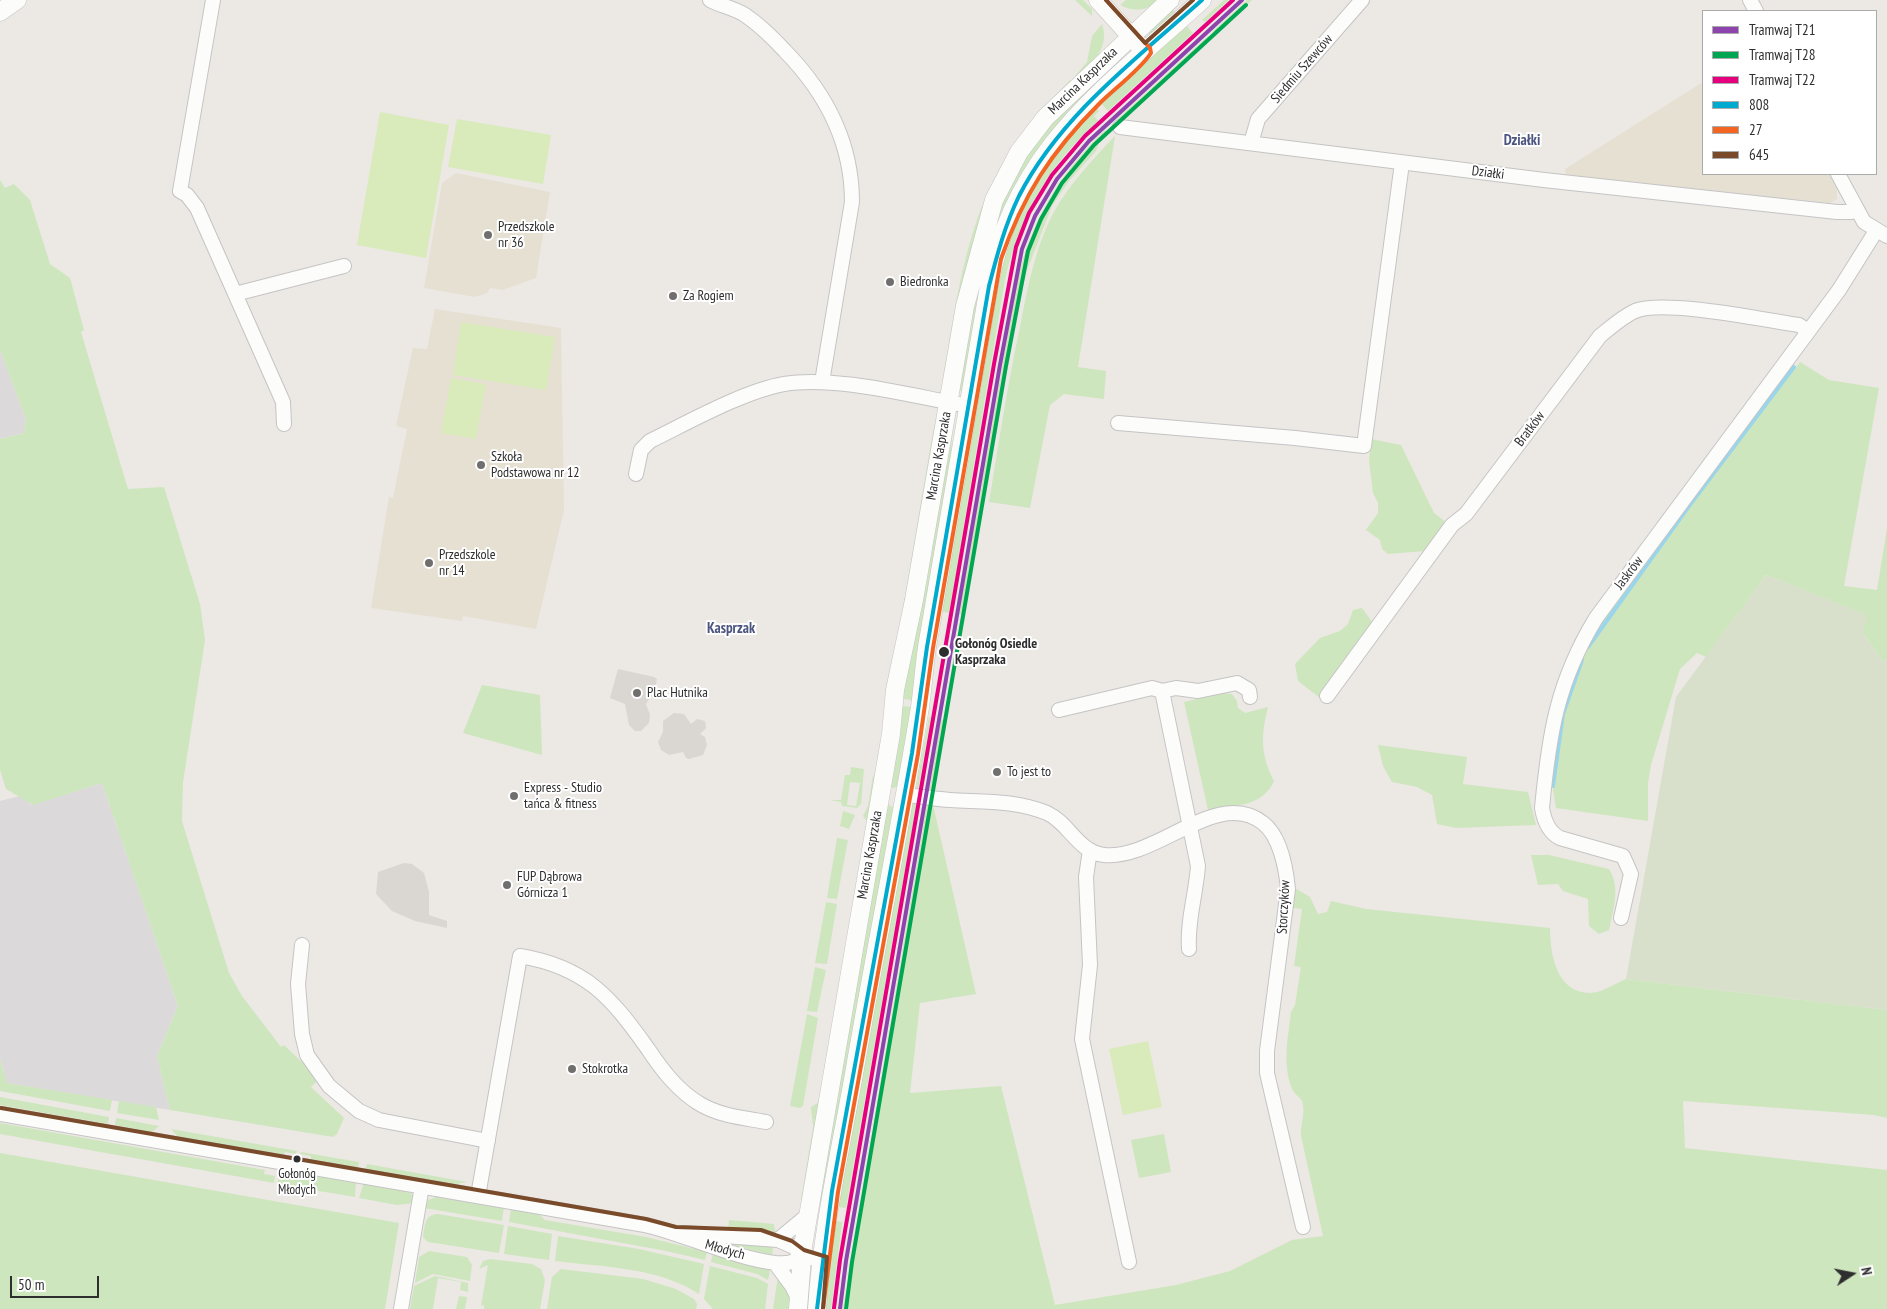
<!DOCTYPE html>
<html>
<head>
<meta charset="utf-8">
<style>
  body { margin:0 }
  #map { position:relative; width:1887px; height:1309px; overflow:hidden; background:#ece8e4; font-family:"PT Sans Narrow",sans-serif }
  canvas { display:block }
  .legend { position:absolute; left:1702px; top:10px; width:175px; height:165px; box-sizing:border-box; background:#fff; border:1px solid #ababab; margin:0; padding:6px 9px; list-style:none; font-size:15px; color:#2e2e2e }
  .legend li { display:flex; align-items:center; gap:10px; height:25px }
  .legend b { width:25px; border:1px solid #ababab }
  .north { position:absolute; left:1827px; top:1249px; width:50px; height:50px; -webkit-text-stroke:4px #fff; paint-order:stroke; rotate:79deg; font-size:14px; font-weight:700; line-height:20px; text-align:center; color:#2e2e2e }
  .north::after { content:''; display:block; margin:auto; width:18px; height:22px; background:#2e2e2e; clip-path:polygon(50% 0,100% 100%,50% 72%,0 100%) }
  .scale { position:absolute; left:10px; top:1276px; width:89px; height:22px; box-sizing:border-box; border:2px solid #2e2e2e; border-top:0; padding-left:6px; font-size:15px; line-height:18px; white-space:nowrap; color:#2e2e2e; -webkit-text-stroke:4px #fff; paint-order:stroke }
</style>
</head>
<body>
<div id="map">
<canvas width="1887" height="1309"></canvas>
<ul class="legend">
<li><b style="height:6px;background:#8e44ad"></b>Tramwaj T21</li>
<li><b style="height:6px;background:#00a651"></b>Tramwaj T28</li>
<li><b style="height:6px;background:#e5007d"></b>Tramwaj T22</li>
<li><b style="height:6px;background:#00a9ce"></b>808</li>
<li><b style="height:6px;background:#f26522"></b>27</li>
<li><b style="height:6px;background:#7a4b2a"></b>645</li>
</ul>
<div class="north">N</div>
<div class="scale">50 m</div>
</div>
<script>
const g = document.querySelector('canvas').getContext('2d');
g.lineJoin = 'round';
function fill(path, color) {
  g.fillStyle = color;
  g.fill(path, 'evenodd');
}
function trace(path, color, width, dash) {
  g.strokeStyle = color;
  g.lineWidth = width;
  g.lineCap = dash ? 'butt' : 'round';
  g.setLineDash(dash || []);
  g.stroke(path);
}
function write(font, color, halo, rows, align = 'center') {
  g.font = font + ' "PT Sans Narrow",sans-serif';
  g.lineWidth = 4;
  g.setLineDash([]);
  g.textBaseline = 'middle';
  g.strokeStyle = halo;
  g.fillStyle = color;
  for (const [text, x, y, turn = 0] of rows) {
    g.save();
    g.translate(x, y);
    g.rotate((+turn || 0) * Math.PI / 180);
    g.textAlign = isNaN(turn) ? turn : align;
    if (halo) g.strokeText(text, 0, 0);
    g.fillText(text, 0, 0);
    g.restore();
  }
}
fill(new Path2D(`
  M0,350L26,419L24,433L0,439Z
  M102,783L178,1006L157,1056L170,1110L7,1083L0,1059V801L20,796L32,805Z`), '#dcd9db');
fill(new Path2D(`
  M1703,82V174H1830L1837,188V199L1830,203L1566,176L1565,169Z
  M456,173L550,192L536,278L503,290L490,288L487,293L475,297L424,288L442,183Z
  M435,309L561,328L564,510L536,629L463,616L462,621L371,608L389,497L393,498L407,429L396,426L413,348L427,349Z`), '#e6e0d3');
fill(new Path2D(`
  M1075,0H1083L1092,9V16Z
  M1126,0H1161C1147,10 1136,13 1120,5Z
  M1224,0H1229L1205,22L1202,20Z
  M1247,0H1252L1215,34L1213,31Z
  M1171,8L1177,14L1153,35L1148,32Z
  M1102,24C1110,49 1093,61 1076,77L1075,76L1087,62L1092,36Z
  M1185,24L1193,33L1108,111L1100,102Z
  M1208,36L1210,39L1149,95L1115,130L1111,125Z
  M1070,80L1071,82L1018,143L942,382C956,307 964,226 1005,160C1023,131 1046,106 1070,80Z
  M1080,91L1086,98L1037,152L962,391H958L974,289L989,227L1031,147Z
  M1095,107L1099,111L1094,116L1098,121C1049,164 1019,217 1005,280L949,613L940,611L1001,262L1036,178Z
  M1105,130L1108,133L1100,140L1096,151L1069,181L1052,206L1026,273L1012,334L964,615L959,614L1016,287C1029,224 1059,174 1105,130Z
  M1115,136L1078,367L1106,371L1104,399L1064,394L1050,405L1030,508L989,502C999,442 1008,381 1021,322C1029,280 1038,236 1061,200C1077,176 1096,156 1115,136Z
  M0,180L5,188L14,184L30,200L50,264L70,278L84,330L81,332L128,489L164,487L200,604L205,640L183,782L182,821L229,973L242,996L281,1047L284,1045L306,1066L316,1082L311,1087L344,1118L337,1134L333,1137L170,1110L157,1056L178,1006L102,783L33,805L6,789L0,770V439L24,433L26,419L0,350Z
  M1800,362L1829,380L1879,388L1844,586L1877,590L1887,528V659L1883,661L1863,633L1866,615L1766,575L1706,657L1697,653L1680,669L1651,765L1648,783V821L1556,808L1553,790L1563,706L1572,678L1608,609Z
  M936,417L937,425L888,696L930,449Z
  M953,425L949,478L918,701L897,698Z
  M1371,439L1401,445L1434,513L1446,522L1425,551L1388,554L1382,549L1380,540L1366,530L1378,513V503L1373,493L1369,461Z
  M1362,608L1373,623L1320,698L1298,681L1295,664L1320,638L1340,631L1348,624L1353,610Z
  M482,685L540,695L542,755L463,733Z
  M1222,693L1232,694L1237,701L1238,708L1245,713L1268,707C1261,735 1260,754 1274,781C1262,808 1233,805 1208,810L1184,702Z
  M896,705L917,708L897,786L894,788L890,787Z
  M929,717H931L918,790L916,788Z
  M941,719L943,720L931,793L929,792Z
  M1378,745L1467,757L1463,784L1528,792L1536,825L1456,828L1437,824L1432,795L1417,787L1392,782L1383,766Z
  M851,767L864,769L861,804L857,808L842,806L841,802L830,800H841L845,775H850ZM850,782L860,783L856,806L847,805Z
  M873,775L875,779L870,817L866,820L863,816L868,806Z
  M909,803H916V806L846,1208L839,1207L836,1214Z
  M927,803L933,806L934,809L976,994L920,1003L910,1093L1001,1086L1055,1305L1176,1285L1230,1271L1292,1240L1323,1236L1301,1136C1300,1124 1306,1114 1302,1101C1300,1097 1294,1094 1292,1089C1282,1064 1288,1038 1291,1012L1295,1005L1301,967L1294,966L1302,909L1293,908L1295,888L1310,897L1318,914L1327,912L1331,901L1366,909L1550,928C1550,955 1557,993 1590,993C1601,993 1616,983 1626,979L1887,1010V1118L1874,1115L1683,1101L1685,1148L1887,1170V1309H843Z
  M887,804L893,807L824,1211V1204L817,1202Z
  M843,811L855,815L849,829L840,826Z
  M837,838L848,840L837,899L827,898Z
  M1531,855H1549L1609,869C1621,888 1613,910 1609,930L1599,934L1589,926L1588,899L1563,891L1558,884L1538,885Z
  M826,902L837,904L827,964L815,963Z
  M815,967L826,970L817,1012L807,1011Z
  M807,1014L818,1018L803,1106L800,1108L790,1106Z
  M0,1059L7,1083L112,1100L110,1111L0,1091Z
  M0,1097L109,1117L108,1124L0,1105Z
  M119,1101L156,1107L159,1120L117,1113Z
  M821,1101L804,1200H801L813,1127L811,1107Z
  M116,1118L159,1126L152,1132L115,1125Z
  M0,1123L265,1170L264,1174L275,1176L274,1183L0,1134Z
  M171,1129L297,1151L296,1154L285,1152L284,1155L178,1137Z
  M1164,1134L1171,1172L1139,1178L1131,1140Z
  M301,1152L359,1162L358,1169L311,1160V1156L300,1154Z
  M0,1153L399,1223L385,1309H0Z
  M367,1164L467,1182L451,1185L365,1170Z
  M291,1175L304,1177L328,1176L356,1181L355,1197L277,1184L279,1176L290,1179Z
  M364,1182L404,1189L413,1195L414,1203L397,1205L359,1198Z
  M439,1196L504,1207L502,1221L424,1208L428,1200Z
  M511,1208L539,1214L545,1220L646,1237L707,1252L705,1260L666,1251L509,1222Z
  M438,1214L504,1225L499,1253L428,1242L423,1237C425,1225 424,1215 438,1214Z
  M843,1215L831,1309H824L835,1221L842,1222Z
  M729,1220L774,1224L775,1232L728,1229Z
  M508,1226L552,1234L549,1260L504,1254Z
  M558,1236L639,1249L704,1264L699,1294C658,1267 602,1267 555,1261Z
  M716,1242L773,1246L772,1255Z
  M429,1251L467,1257L472,1265L470,1281L433,1274L415,1283L419,1257Z
  M713,1253L770,1270L768,1280L757,1274L711,1262Z
  M490,1259L532,1264L541,1269L545,1280L540,1309H484V1305L481,1306L488,1265L479,1269L483,1261Z
  M710,1266L757,1278L768,1284L765,1309H713L704,1299Z
  M561,1269L643,1279L676,1289L694,1299L697,1304L696,1309H547L552,1277Z
  M435,1276L468,1283V1292L460,1290L461,1282L438,1278L433,1309H410L414,1286Z
  M778,1276L790,1296L792,1309H773Z
  M459,1296L467,1297L465,1309H456Z`), '#cee6be');
fill(new Path2D(`
  M1766,575L1867,615L1863,633L1883,661L1887,659V1010L1626,979L1676,697Z`), '#d8e0cc');
fill(new Path2D(`
  M380,112L449,125L426,258L357,245Z
  M457,119L551,135L543,184L448,167Z
  M461,322L555,337L546,390L453,375Z
  M451,378L486,384L476,439L441,433Z
  M1148,1041L1162,1107L1123,1115L1109,1049Z`), '#d9eabb');
fill(new Path2D(`
  M618,669L654,677L657,679L655,690L646,704L650,715L649,723L641,731H635L629,725L625,704L610,698Z
  M674,713L684,714L691,724L697,719L705,721L706,728L700,734L705,737L707,745L703,755L689,759L686,758L683,752L669,755L661,750L658,742L663,732V721Z
  M404,863L412,864L424,873L429,892V915L447,921V928L415,921L392,911L376,894L378,872Z`), '#dad6d2');
trace(new Path2D(`
  M1588,647L1689,506L1794,367
  M1553,786L1563,714L1582,660`), '#99d6ec', 4);
const minor = new Path2D(`
  M213,0L180,191L187,195L197,208L283,402L284,424
  M710,0C721,6 734,8 745,15C760,25 773,38 785,51C826,93 852,142 852,202L822,382
  M1750,0L1756,11
  M1120,127L1544,180L1837,212H1851L1856,210
  M1251,143L1258,119L1362,0
  M1838,174L1864,222L1887,236
  M235,294L344,266
  M1118,423L1295,438L1364,446L1402,163
  M636,474L641,450L650,441C687,423 744,391 784,384C836,375 915,397 969,406
  M1162,691L1198,866C1196,894 1187,921 1189,949
  M1327,696L1452,525L1466,514L1600,336C1611,327 1622,317 1635,311C1664,299 1763,320 1799,325L1808,331
  M1059,710L1152,688L1162,691L1176,688L1198,691L1237,683L1249,690L1250,697
  M905,795C920,796 935,799 950,800C983,802 1016,800 1047,813C1069,823 1078,852 1104,855C1157,860 1217,787 1263,823C1280,836 1286,868 1288,889L1267,1051V1073L1303,1227
  M1090,850L1086,877L1090,965L1082,1039L1129,1262
  M1621,918L1631,874L1623,856L1560,838C1548,832 1544,820 1542,808C1549,734 1557,682 1596,618L1839,290L1876,231
  M302,945L298,984L302,1034L307,1055L329,1086L359,1111L379,1120L488,1141
  M0,1114L645,1225C678,1231 763,1271 792,1262C795,1261 798,1258 801,1256
  M478,1196L520,956C586,967 611,997 648,1049C662,1070 678,1091 700,1104C720,1116 744,1118 766,1122
  M684,1233L778,1240L794,1247L801,1256L822,1260
  M778,1240L808,1215
  M775,1263L792,1286L799,1300
  M401,1309L422,1186`);
const tertiary = new Path2D(`
  M1098,0L1138,44
  M0,12L17,0
  M798,1309L803,1246L891,734L895,690L914,600L965,306L994,200L1019,152L1045,118L1170,0
  M817,1309C822,1230 840,1152 854,1074C875,951 900,830 920,707C923,687 924,667 927,647L989,286C1014,149 1106,88 1202,0`);
trace(minor, '#c5c4c5', 16);
trace(tertiary, '#c5c4c5', 19);
trace(minor, '#fcfcfb', 14);
trace(tertiary, '#fcfcfb', 18);
trace(new Path2D(`
  M817,1309L832,1191L912,753L927,647L989,286C997,255 1005,225 1019,196C1060,116 1136,59 1202,0`), '#00a9ce', 4);
trace(new Path2D(`
  M823,1309L838,1192L918,754L933,648L1001,259C1023,195 1051,152 1099,104C1113,90 1141,69 1151,53L1150,48L1106,0`), '#f26522', 4);
trace(new Path2D(`
  M1106,0L1145,43L1193,0
  M1,1108L646,1219L676,1227L761,1230L792,1241L804,1250L827,1257L823,1309`), '#7a4b2a', 4);
trace(new Path2D(`
  M840,1309L846,1261L1000,365L1022,249L1035,216L1057,179L1089,141L1242,0`), '#8e44ad', 4);
trace(new Path2D(`
  M846,1309L852,1262L1006,366L1028,251L1041,219L1062,183L1094,145L1246,5`), '#00a651', 4);
trace(new Path2D(`
  M834,1308L840,1260L994,364L1016,247L1029,213L1052,175L1085,136L1233,0`), '#e5007d', 4);
for (const [x, y, r, color] of [
  [488,235,5,"#706f6e"],
  [890,282,5,"#706f6e"],
  [673,296,5,"#706f6e"],
  [481,465,5,"#706f6e"],
  [429,563,5,"#706f6e"],
  [944,652,6,"#2e2e2e"],
  [637,693,5,"#706f6e"],
  [997,772,5,"#706f6e"],
  [514,796,5,"#706f6e"],
  [507,885,5,"#706f6e"],
  [572,1069,5,"#706f6e"],
  [297,1159,4.5,"#2e2e2e"]
]) {
  const dot = new Path2D();
  dot.arc(x, y, r, 0, 2 * Math.PI);
  g.fillStyle = color;
  g.fill(dot);
  trace(dot, '#fff', 2);
}
write('13px', '#2e2e2e', '#fff', [
  ["Gołonóg",297,1174],
  ["Młodych",297,1190]
]);
write('14px', '#2e2e2e', '#fff', [
  ["Siedmiu Szewców",1302,69,-49],
  ["Marcina Kasprzaka",1083,81,-44],
  ["Działki",1488,173,7],
  ["Bratków",1530,429,-53],
  ["Marcina Kasprzaka",939,456,-80],
  ["Jaskrów",1629,573,-53],
  ["Marcina Kasprzaka",870,855,-80],
  ["Storczyków",1284,907,-87],
  ["Młodych",725,1250,16]
]);
write('14px', '#2e2e2e', '#fff', [
  ["Przedszkole",498,227],
  ["nr 36",498,243],
  ["Biedronka",900,282],
  ["Za Rogiem",683,296],
  ["Szkoła",491,457],
  ["Podstawowa nr 12",491,473],
  ["Przedszkole",439,555],
  ["nr 14",439,571],
  ["Plac Hutnika",647,693],
  ["To jest to",1007,772],
  ["Express - Studio",524,788],
  ["tańca & fitness",524,804],
  ["FUP Dąbrowa",517,877],
  ["Górnicza 1",517,893],
  ["Stokrotka",582,1069]
], 'left');
write('bold 14px', '#2e2e2e', '#fff', [
  ["Gołonóg Osiedle",955,644],
  ["Kasprzaka",955,660]
], 'left');
write('bold 15px', '#4d5680', '#fff', [
  ["Działki",1522,141],
  ["Kasprzak",731,629]
]);
</script>
</body>
</html>
